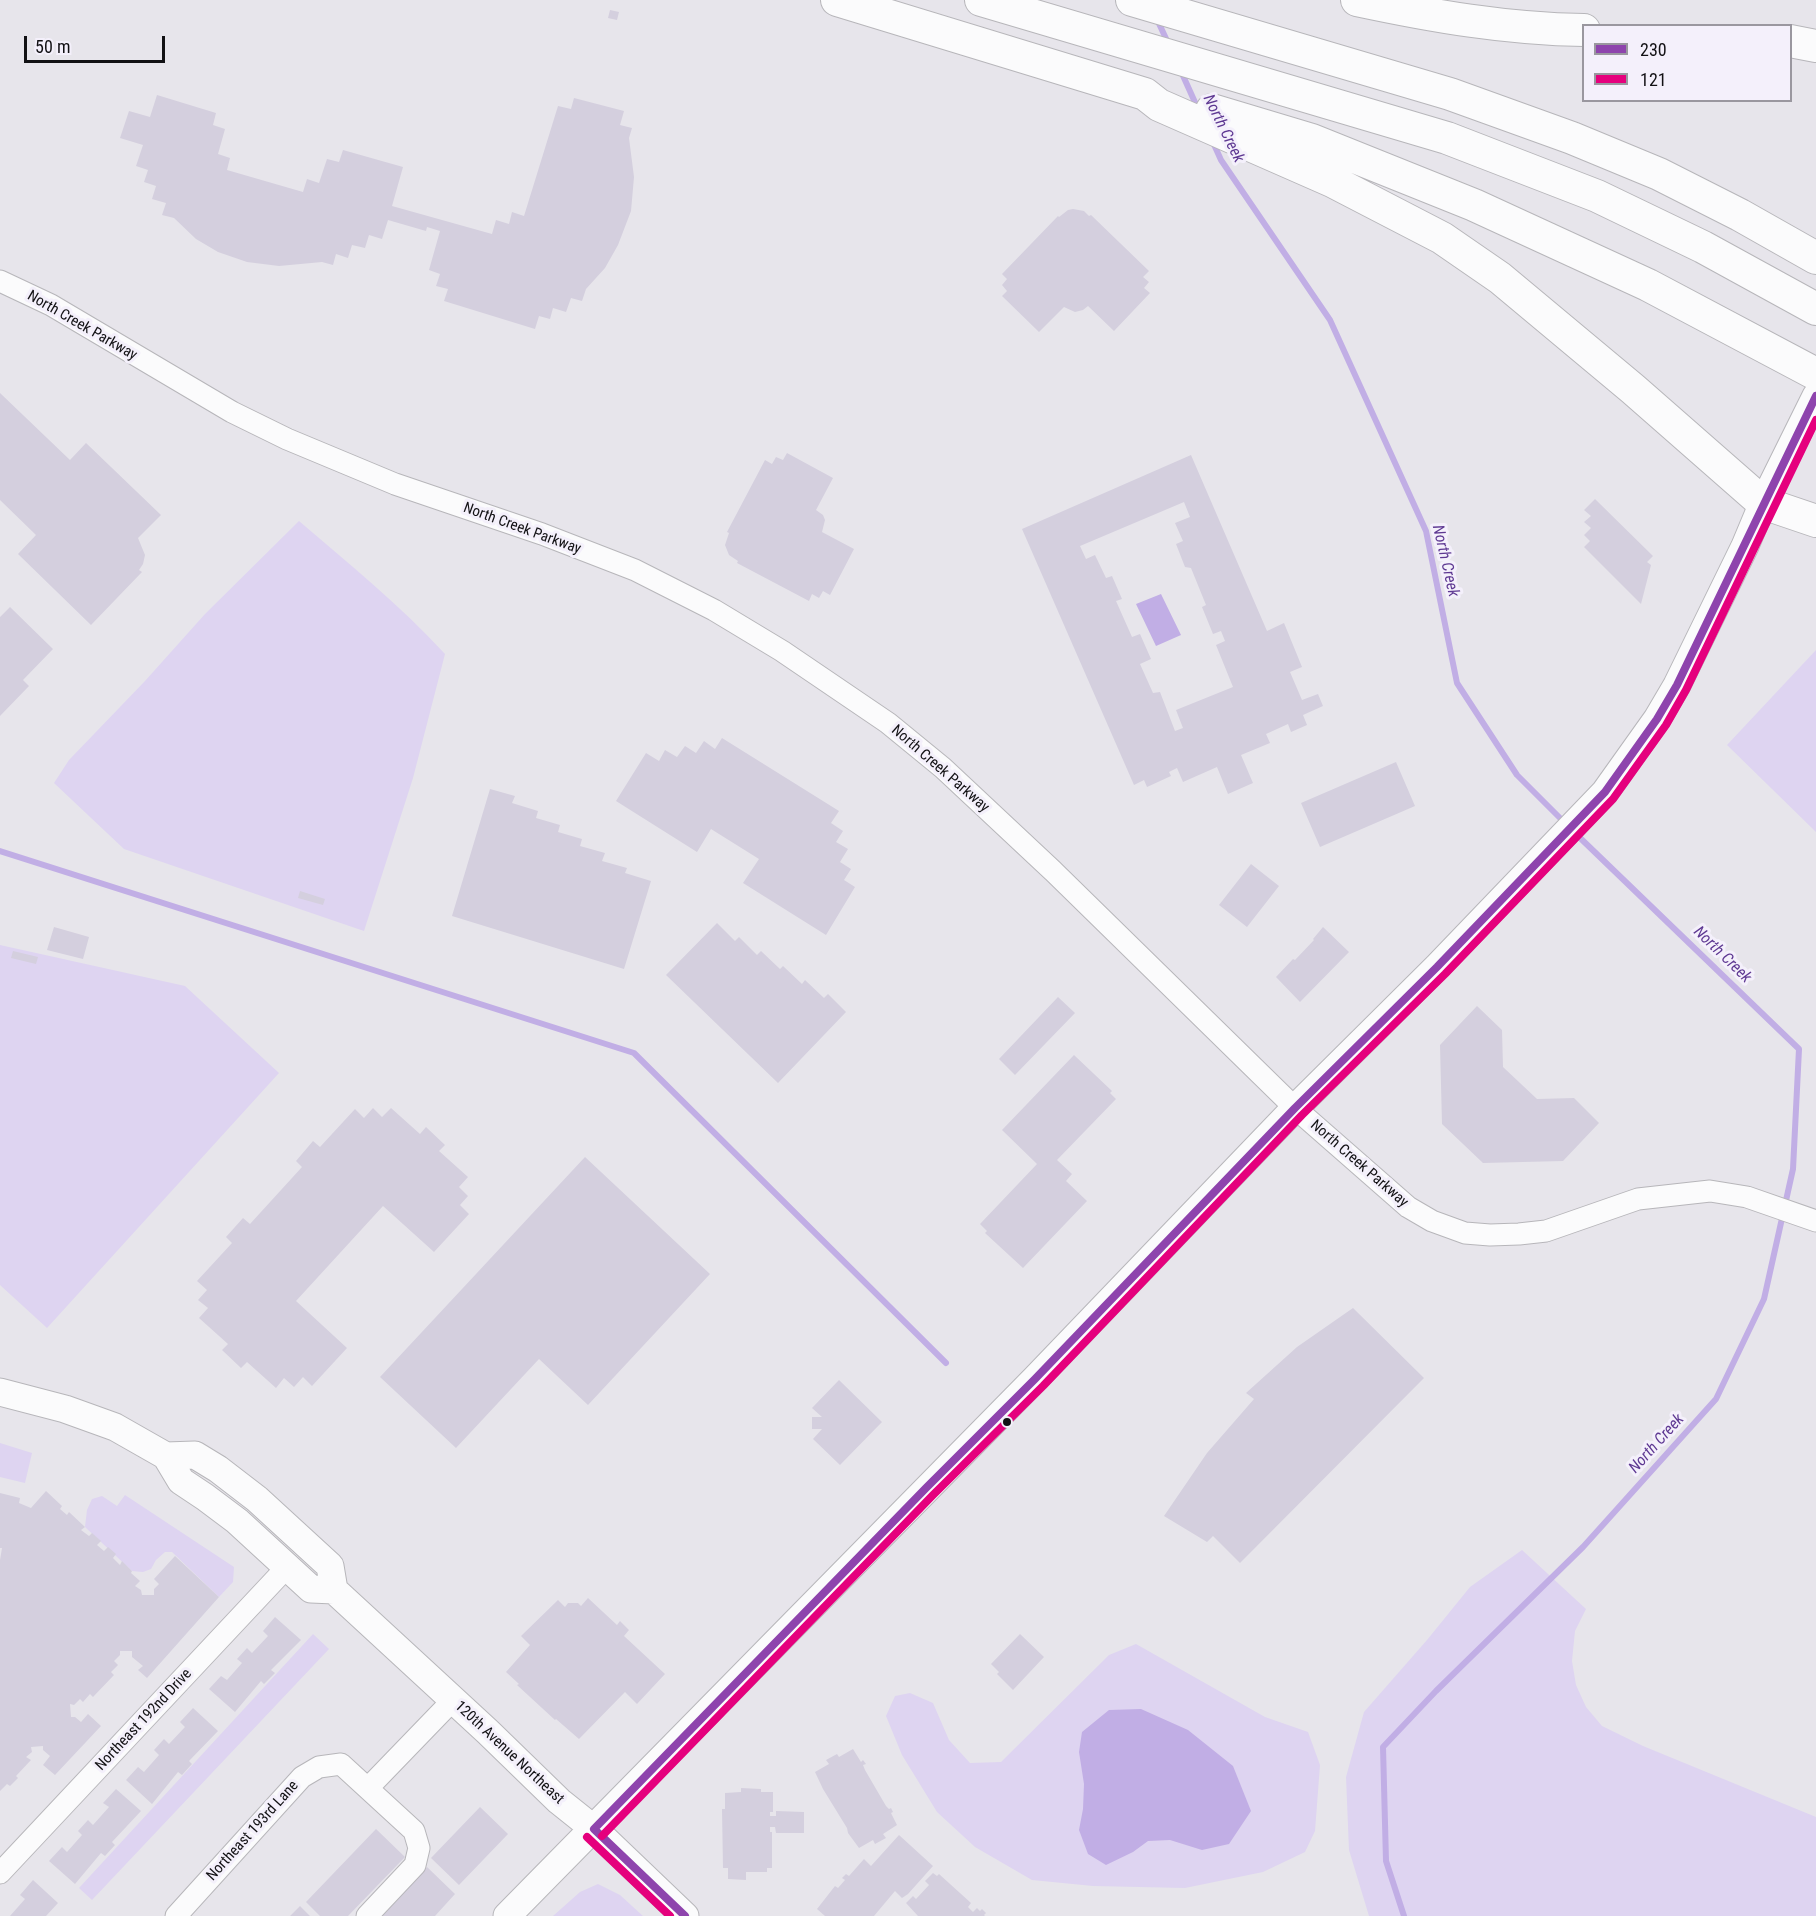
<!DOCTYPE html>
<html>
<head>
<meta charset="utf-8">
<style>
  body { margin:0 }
  #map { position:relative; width:1816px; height:1916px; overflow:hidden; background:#e7e5eb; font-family:"Roboto Condensed",sans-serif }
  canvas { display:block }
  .legend { position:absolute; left:1582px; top:24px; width:210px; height:78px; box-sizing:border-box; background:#f4f0fb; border:2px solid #9a979f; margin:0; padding:8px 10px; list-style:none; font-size:18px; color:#121114 }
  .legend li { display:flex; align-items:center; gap:12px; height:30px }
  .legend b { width:30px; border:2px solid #9a979f }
  .scale { position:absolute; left:24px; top:36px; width:141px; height:27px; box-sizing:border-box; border:3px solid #121114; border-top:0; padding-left:8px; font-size:18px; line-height:21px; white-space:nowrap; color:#121114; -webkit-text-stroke:4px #f4f0fb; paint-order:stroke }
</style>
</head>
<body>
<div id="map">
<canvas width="1816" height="1916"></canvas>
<ul class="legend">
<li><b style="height:8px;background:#8e44ad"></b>230</li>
<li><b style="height:8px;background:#e5007d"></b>121</li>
</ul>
<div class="scale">50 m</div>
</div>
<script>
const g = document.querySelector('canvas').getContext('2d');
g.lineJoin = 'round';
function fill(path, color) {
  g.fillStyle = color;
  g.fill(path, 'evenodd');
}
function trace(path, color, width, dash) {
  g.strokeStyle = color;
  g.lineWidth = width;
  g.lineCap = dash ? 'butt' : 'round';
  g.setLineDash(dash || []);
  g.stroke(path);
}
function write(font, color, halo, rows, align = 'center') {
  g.font = font + ' "Roboto Condensed",sans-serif';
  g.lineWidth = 6;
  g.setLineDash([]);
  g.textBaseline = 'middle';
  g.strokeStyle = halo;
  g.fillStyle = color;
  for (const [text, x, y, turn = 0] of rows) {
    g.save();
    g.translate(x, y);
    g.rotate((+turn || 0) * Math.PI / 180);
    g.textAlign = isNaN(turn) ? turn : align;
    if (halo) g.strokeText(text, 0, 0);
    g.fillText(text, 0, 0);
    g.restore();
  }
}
fill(new Path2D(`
  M299,521C349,564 400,605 445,654L413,778L364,931L124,849L54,783L69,760L145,681L205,614Z
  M1816,650V832L1727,745Z
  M0,945L185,986L279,1073L47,1328L0,1285Z
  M0,1443L32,1453L25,1483L0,1477Z
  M125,1495L234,1567L233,1582L219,1597L172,1552H165L156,1560L151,1569L143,1572L132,1571L85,1527L87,1510L92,1499L102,1496L117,1506Z
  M1522,1550L1586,1609L1575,1631L1572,1661L1576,1685L1586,1707L1602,1726L1643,1746L1816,1817V1916H1369L1349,1850L1346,1777L1364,1712L1427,1640L1470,1587Z
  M313,1634L329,1649L92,1900L79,1888Z
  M1136,1644L1265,1717L1308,1732L1320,1765L1315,1831L1305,1852L1263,1872L1185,1888L1093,1886L1032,1880L975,1847L937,1812L902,1755L886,1716L895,1696L910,1693L933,1703L949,1740L970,1763L1001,1762L1109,1655Z
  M598,1884L620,1895L643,1916H553L580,1892Z`), '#ded4f1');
fill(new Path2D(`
  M1161,594L1181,635L1156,646L1136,604Z
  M1141,1709L1188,1730L1233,1766L1251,1811L1229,1844L1202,1850L1170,1840L1148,1841L1133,1852L1106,1865L1088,1854L1079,1830L1083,1809L1084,1784L1079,1752L1082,1732L1109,1710Z`), '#c1aee5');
trace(new Path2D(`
  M1156,17L1168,43
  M1180,69L1198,109
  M1212,140L1221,160L1330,320L1426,531L1457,683L1517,775L1566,824
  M0,851L634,1053L946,1363
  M1404,1916L1386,1861L1383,1747L1436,1691L1583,1547L1716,1399L1764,1299L1793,1169L1799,1049L1576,834`), '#c1aee5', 6);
fill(new Path2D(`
  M610,10L619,12L617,20L608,18Z
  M157,95L216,113L213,125L225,129L218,154L230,158L227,170L303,192L307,179L319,183L327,159L339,162L343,150L403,167L392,206L492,234L496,220L509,224L512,212L524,216L558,106L571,109L574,98L624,111L620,125L632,128L629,138L634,177L631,211L618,245L605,268L586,289L582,301L571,298L566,312L553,308L550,319L539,316L535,329L444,301L448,289L436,286L440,274L429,270L440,231L427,227L426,231L388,220L382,239L369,235L365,248L352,245L348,258L336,254L333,265L322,262L279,266L247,262L218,252L196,239L174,218L162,215L166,203L152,199L156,186L144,182L148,170L136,166L143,145L120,138L129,111L150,117Z
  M1073,209L1084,211L1089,216L1091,215L1149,271L1143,277L1149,282L1144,288L1150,293L1114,331L1088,306L1083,310L1075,312L1064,307L1039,332L1002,296L1007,291L1002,285L1007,279L1002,274L1058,216L1059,217L1068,210Z
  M0,393L70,460L86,443L161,515L138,538L145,555L143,564L139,570L142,572L91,625L18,554L36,535L0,500Z
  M787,453L833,478L816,510L823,515L825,520L822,532L854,549L830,595L823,591L819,598L812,594L809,601L737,563L738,561L729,555L725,545L729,533L727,532L765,460L772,464L776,457L783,460Z
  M1191,455L1267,631L1284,623L1302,667L1290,672L1302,700L1318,694L1323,706L1303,715L1307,725L1291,732L1288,724L1266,734L1270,743L1241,755L1253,783L1228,794L1217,767L1183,782L1177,768L1169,772L1171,776L1147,787L1144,780L1134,785L1022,529ZM1184,502L1190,517L1175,523L1183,541L1176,544L1185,567L1191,568L1206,605L1202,607L1213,634L1221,631L1225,641L1216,645L1233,687L1176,710L1183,728L1175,731L1160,692L1153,693L1140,664L1151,659L1140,634L1132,637L1116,601L1122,599L1112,576L1106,578L1095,555L1086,559L1080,546Z
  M1595,499L1653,556L1647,562L1651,565L1641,604L1584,547L1590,541L1584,535L1591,528L1584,522L1591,516L1584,510Z
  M10,607L53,649L23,680L29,686L0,716V617Z
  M722,738L839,811L831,823L843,831L836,842L848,849L840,862L851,869L844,880L855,887L826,935L743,883L759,859L711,829L697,852L616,801L646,753L659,761L665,750L677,757L685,746L696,753L704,741L715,749Z
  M1396,762L1415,806L1320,847L1301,803Z
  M490,789L515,796L512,803L538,811L536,818L560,825L558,832L582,839L580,846L605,853L602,861L627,868L625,873L651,881L624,969L452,916Z
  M1251,864L1279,886L1247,927L1219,905Z
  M300,891L325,899L323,905L298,898Z
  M717,923L735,941L739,937L757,955L761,951L780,969L783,966L802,984L805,980L824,998L828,994L846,1012L778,1083L666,975Z
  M54,927L89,937L83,959L47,950Z
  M1323,927L1349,952L1300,1002L1276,977L1293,959L1295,960L1314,940L1313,939Z
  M13,951L38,957L36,964L11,958Z
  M1058,997L1075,1013L1015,1075L999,1059Z
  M1477,1006L1502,1030L1503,1067L1537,1099L1574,1098L1599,1123L1563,1161L1483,1163L1442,1124L1440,1045Z
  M1074,1055L1112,1091L1110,1093L1116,1099L1057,1160L1072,1174L1066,1181L1087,1201L1023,1268L985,1233L987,1231L980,1224L1037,1164L1002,1130Z
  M373,1108L382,1117L391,1108L420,1134L426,1127L445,1145L439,1151L468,1177L459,1187L468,1196L460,1205L469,1214L434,1252L383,1206L296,1301L347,1348L312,1386L303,1377L294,1387L284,1378L276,1388L247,1362L241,1368L222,1350L228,1344L199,1318L208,1308L198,1300L207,1290L197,1281L232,1243L226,1237L243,1218L250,1224L302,1167L296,1161L313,1141L320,1147L355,1109L364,1118Z
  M585,1157L710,1274L588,1405L539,1359L456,1448L380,1377Z
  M1353,1308L1424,1378L1240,1563L1213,1536L1207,1542L1164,1516L1207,1453L1254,1399L1246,1393L1297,1347Z
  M839,1380L882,1422L840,1465L813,1439L822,1429H812V1417H822L812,1408Z
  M46,1491L62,1506L60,1509L67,1515L69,1512L85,1527L81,1530L89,1536L92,1533L101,1541L97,1545L104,1551L108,1547L116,1554L113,1558L120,1565L122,1561L132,1571L131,1573L140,1581L135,1586L141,1590L142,1595H154V1589L159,1584L154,1579L175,1556L219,1597L147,1678L138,1670L143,1666L132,1657V1651H120V1655L114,1661L118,1665L111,1672L114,1675L93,1697L90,1694L83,1702L80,1699L74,1705L70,1704L71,1717H75L81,1722L88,1714L101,1726L55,1775L43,1765L50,1756L43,1750V1746L31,1747L32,1752L26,1757L31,1760L16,1776L18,1778L10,1786L7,1784L0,1791V1560L2,1548H0V1493L20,1498L19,1503L31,1508Z
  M588,1598L617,1625L620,1621L629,1630L624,1636L665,1674L637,1704L625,1692L579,1739L556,1719L555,1720L517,1685L519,1684L506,1672L530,1645L521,1636L558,1600L565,1607L568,1603H578L581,1606Z
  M275,1617L301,1640L271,1670L275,1673L264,1684L261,1681L235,1712L209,1689L221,1676L227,1680L242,1663L237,1659L247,1648L252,1653L268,1636L263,1631Z
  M1020,1634L1044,1657L1013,1690L997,1674L999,1672L991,1664Z
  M193,1708L218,1731L189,1761L192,1764L182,1775L178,1772L152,1804L126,1780L138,1767L144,1772L159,1755L154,1750L164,1739L169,1744L185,1727L180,1722Z
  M853,1749L861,1762L863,1760L866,1764L863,1765L865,1770L886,1806L889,1809L891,1808L893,1812L891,1813L897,1825L883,1834L886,1838L875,1844L873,1840L859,1848L848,1833L847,1828L823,1789L815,1772L829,1764L826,1760L837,1754L839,1757Z
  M741,1788L761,1789V1792H773V1812H770V1816H776V1811L804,1812V1833H776L775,1827H770V1832H772V1868H767V1872H746V1880L728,1879V1868H723L722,1809H725V1793L741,1792Z
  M116,1789L141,1811L112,1842L115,1845L105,1856L101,1853L75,1884L49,1861L62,1847L67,1852L82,1835L78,1831L88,1820L93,1825L109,1807L103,1803Z
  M480,1807L508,1834L459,1885L431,1858Z
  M376,1829L405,1857L348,1916H320L306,1902Z
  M899,1835L933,1866L908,1894L902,1898L895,1891L874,1916H825L817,1909L835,1886L838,1888L845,1880L842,1878L846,1874L849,1876L864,1859L871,1866Z
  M427,1867L455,1894L435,1916H381Z
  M933,1873L937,1876L939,1874L971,1903L968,1907L973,1912L977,1908L980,1911L982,1909L986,1913L984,1915L985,1916H918L906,1903L913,1896L916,1899L929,1885L925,1881Z
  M33,1880L58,1903L46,1916H10L25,1899L20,1895Z
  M300,1906L310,1916H290Z`), '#d4cfde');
const minor = new Path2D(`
  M0,281L51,305L232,412L287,439L395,484L542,534L635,570L714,610L782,651L888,723L943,768L1053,871L1295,1108L1408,1207L1432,1221L1465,1233L1490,1235L1519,1234L1546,1231L1638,1199L1710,1191L1747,1197L1816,1221
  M368,1788L453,1700
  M0,1873L287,1567
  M176,1916L302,1777L319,1767L341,1764L414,1831L419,1848L415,1865L367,1916`);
const major = new Path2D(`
  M0,1392L65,1409L115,1427L166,1456L181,1481L205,1497L237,1521L311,1589L334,1590
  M166,1456L195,1455L218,1469L257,1499L330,1566L334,1590L488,1732L559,1801L594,1829L685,1916
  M507,1916L1035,1379L1295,1108L1437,967L1605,792L1657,719L1677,685L1745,546L1763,503L1816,396`);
const highway = new Path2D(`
  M837,0L1145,94L1159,105L1332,181L1442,238L1500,278L1633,389L1763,503L1816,521
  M981,0L1447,138L1597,196L1703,247L1816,309
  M1132,0L1450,94L1572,138L1659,174L1740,215L1816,258
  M1357,0C1432,16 1507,29 1584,30
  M1790,41L1816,46
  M1212,110L1312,140L1474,205L1648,285L1816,374`);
trace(minor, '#b7b6ba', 23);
trace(major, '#b7b6ba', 29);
trace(highway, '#b7b6ba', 34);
trace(minor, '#fbfbfc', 21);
trace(major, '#fbfbfc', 27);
trace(highway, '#fbfbfc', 32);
trace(new Path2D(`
  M594,1829L926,1488L1035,1379L1295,1108L1437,967L1605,792L1657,719L1677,685L1816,396
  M594,1829L685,1916`), '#8e44ad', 8);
trace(new Path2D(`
  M602,1836L933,1495L1043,1386L1302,1115L1445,974L1613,799L1666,725L1686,690L1816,420
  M587,1837L670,1916`), '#e5007d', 8);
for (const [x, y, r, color] of [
  [1007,1422,5,"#121114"]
]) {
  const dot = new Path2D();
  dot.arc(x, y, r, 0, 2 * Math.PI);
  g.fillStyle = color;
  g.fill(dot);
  trace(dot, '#f4f0fb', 2);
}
write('15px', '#121114', '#f4f0fb', [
  ["North Creek Parkway",82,326,30],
  ["North Creek Parkway",522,529,20],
  ["North Creek Parkway",940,769,41],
  ["North Creek Parkway",1359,1164,41],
  ["Northeast 192nd Drive",144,1720,-47],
  ["120th Avenue Northeast",509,1753,43],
  ["Northeast 193rd Lane",253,1831,-48]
]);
write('italic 16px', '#5e3892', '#f4f0fb', [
  ["North Creek",1223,129,64],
  ["North Creek",1445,561,77],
  ["North Creek",1722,955,44],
  ["North Creek",1657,1444,-48]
]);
</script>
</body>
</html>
